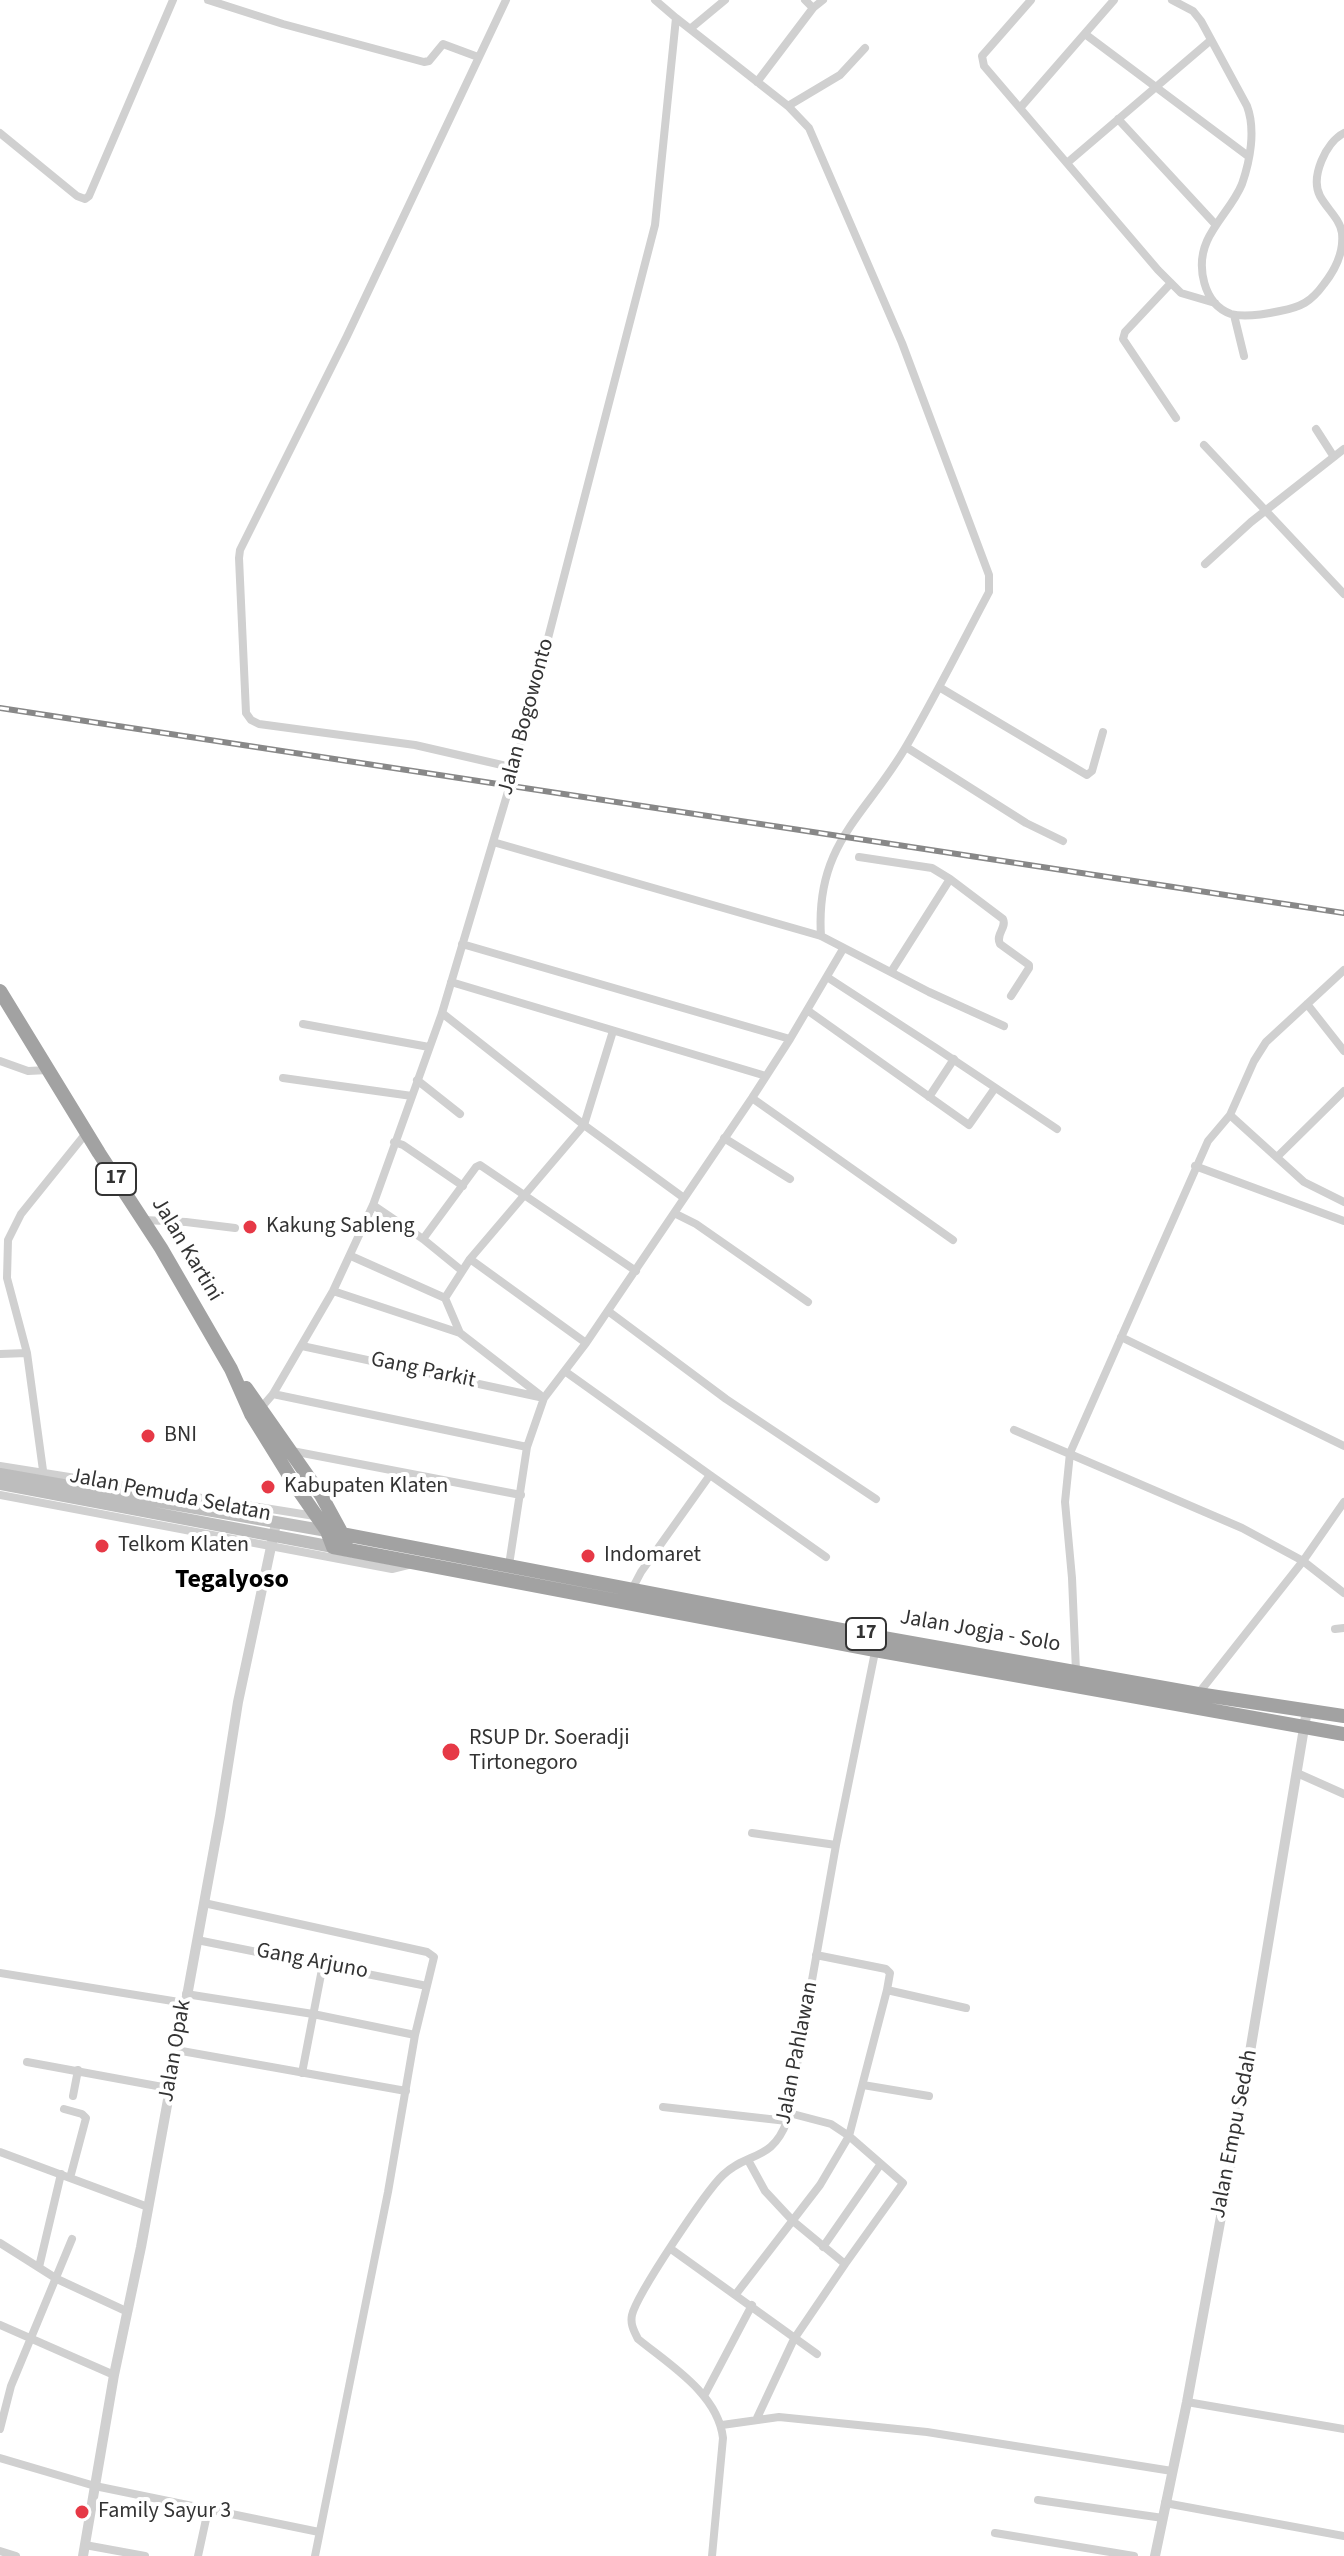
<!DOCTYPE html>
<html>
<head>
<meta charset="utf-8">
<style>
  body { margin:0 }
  canvas { display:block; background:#fff }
</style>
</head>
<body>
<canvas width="1344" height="2556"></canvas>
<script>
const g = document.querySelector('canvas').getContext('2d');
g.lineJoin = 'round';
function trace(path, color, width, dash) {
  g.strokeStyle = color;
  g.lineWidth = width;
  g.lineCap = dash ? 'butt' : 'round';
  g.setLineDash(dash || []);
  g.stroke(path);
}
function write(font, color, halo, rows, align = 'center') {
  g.font = font + ' "Source Sans 3",sans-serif';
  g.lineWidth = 8;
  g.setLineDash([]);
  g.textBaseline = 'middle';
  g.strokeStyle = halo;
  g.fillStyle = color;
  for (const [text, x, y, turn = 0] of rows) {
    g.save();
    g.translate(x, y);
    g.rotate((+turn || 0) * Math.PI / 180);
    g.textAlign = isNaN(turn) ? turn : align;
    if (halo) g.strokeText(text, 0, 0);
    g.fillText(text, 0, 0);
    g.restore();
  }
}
trace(new Path2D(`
  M208,0L283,24L424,62L429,61L443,44L478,57
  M506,0L347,336L240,550L239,558L246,713L251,720L259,724L415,745L515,768
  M805,0L813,8L823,0
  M1031,0L982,56L984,66L1158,270L1181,293L1215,303
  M1172,0L1193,11L1201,21L1247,106C1256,130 1250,161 1242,184C1234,204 1216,221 1207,241C1196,266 1203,304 1231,314C1245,318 1266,314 1280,311C1301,307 1311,302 1324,284C1335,270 1344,252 1342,233C1340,219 1327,209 1320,196C1310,177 1326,142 1344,133
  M676,18L788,106L809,128L902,343L989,575V592C962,643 936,695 907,745C866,816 815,843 821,936
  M690,29L725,0
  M1085,34L1248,156
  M757,82L813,8
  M788,106L840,75L865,48
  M1020,108L1114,0
  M1118,119L1215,224
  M0,133L77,196L85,199L89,196L173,0
  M1067,163L1211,40
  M1171,283L1125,332L1123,339L1176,418
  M1234,315L1244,356
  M1316,429L1334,457
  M1204,445L1344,594
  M1205,564L1251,522L1344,449
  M939,687L1087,775L1092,771L1103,732
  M906,747L1026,823L1063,841
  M493,842L821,936L929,992L1004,1026
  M859,857L932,868L950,879L891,972
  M950,879L1003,919C1007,928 995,934 1000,944L1029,965V968L1011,996
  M462,944L790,1039
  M827,977L936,1048L1057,1129
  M451,982L766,1076
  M1307,1004L1344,1051
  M807,1010L969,1125L995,1088
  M442,1013L584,1125L684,1198
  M303,1024L429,1047
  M0,1061L28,1071L48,1070
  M283,1078L412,1096
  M417,1080L460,1114
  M929,1097L954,1059
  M752,1098L953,1240
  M1230,1115L1304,1182L1344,1202
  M724,1138L790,1179
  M394,1142L403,1145L463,1186
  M1277,1157L1344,1091
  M1195,1166L1344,1221
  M373,1205L423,1239L461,1270
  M674,1213L696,1224L808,1302
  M144,1220L186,1222L235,1228
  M423,1239L476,1167L480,1165L636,1271
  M351,1256L445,1298
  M470,1259L586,1343
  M333,1291L460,1333L540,1395
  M608,1311L726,1399L876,1499
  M460,1333L445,1298L470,1259L584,1125L613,1031
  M1121,1337L1344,1446
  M302,1346L544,1398
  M0,1354L27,1353
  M566,1372L710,1475L641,1572L630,1593
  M273,1394L527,1447
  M261,1408L273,1394L333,1291L373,1205L442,1013L510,785L655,225L676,18L655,0
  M1014,1430L1242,1528L1303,1561L1344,1593
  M292,1451L521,1495
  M0,1466L315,1516
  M710,1475L826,1557
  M45,1485L27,1353L7,1278L8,1240L21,1214L87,1132
  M0,1495L392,1569L408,1565
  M509,1565L527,1447L544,1398L586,1343L752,1098L790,1039L843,949
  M1335,1629L1344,1628
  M1076,1671L1072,1578L1065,1502L1070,1453L1208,1141L1230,1115L1254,1061L1266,1042L1344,970
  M1198,1694L1303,1561L1344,1502
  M1297,1773L1344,1794
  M752,1833L836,1845
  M204,1903L427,1952L434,1957L415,2035L388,2192L315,2556
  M197,1940L427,1986
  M0,1973L185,2003
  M887,1990L966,2008
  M186,1994L313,2014L415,2035
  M176,2050L406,2091
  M27,2062L168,2088
  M302,2073L323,1964
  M863,2085L929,2096
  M73,2096L78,2070
  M663,2107L787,2121
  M64,2109L82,2114L86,2118L70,2178
  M0,2152L148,2207
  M748,2160L765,2191L793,2221L845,2264L903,2183L849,2136L831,2124L789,2113
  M0,2243L57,2279L128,2312
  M823,2247L880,2165
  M671,2249L817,2354
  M39,2267L61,2174
  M736,2294L820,2185L849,2136L887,1990L890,1973L886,1969L816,1955
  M0,2325L114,2375
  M704,2396L752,2305
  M1187,2402L1344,2429
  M757,2418L794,2339L845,2264
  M722,2425L779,2417L927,2432L1172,2471
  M0,2429L11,2386L72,2239
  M0,2458L95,2486L319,2532
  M1038,2500L1163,2518
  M1165,2503L1344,2536
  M995,2533L1134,2556
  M85,2545L145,2556
  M0,2551L16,2556
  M198,2556L208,2510
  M712,2556L723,2438C718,2394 670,2365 638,2339C634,2331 630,2324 632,2315C637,2294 706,2191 723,2175C748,2151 772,2162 787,2121L836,1845L876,1647`), '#d0d0d0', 8);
trace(new Path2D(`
  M83,2556L114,2375L141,2247L220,1816L238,1702L275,1528
  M1155,2556L1187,2402L1238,2124L1307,1710`), '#d0d0d0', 10);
trace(new Path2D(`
  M0,1474L327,1531
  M0,1484L333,1547`), '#bdbdbd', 12);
trace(new Path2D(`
  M0,991L99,1153L161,1248L231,1369L251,1414L295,1485L327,1531L333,1547L875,1650L1344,1734
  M246,1388L321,1495L346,1541
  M327,1531L879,1637L1198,1694L1344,1716`), '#a2a2a2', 14);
const rail = new Path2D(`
  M0,708L1344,913`);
trace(rail, '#888', 6);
trace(rail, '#fff', 3, [9]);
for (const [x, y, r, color] of [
  [250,1227,8,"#e63946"],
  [148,1436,8,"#e63946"],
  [268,1487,8,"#e63946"],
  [102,1546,8,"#e63946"],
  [588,1556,8,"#e63946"],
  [451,1752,10,"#e63946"],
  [82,2512,8,"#e63946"]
]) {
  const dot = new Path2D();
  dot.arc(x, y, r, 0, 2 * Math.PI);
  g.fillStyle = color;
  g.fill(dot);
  trace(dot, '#fff', 3);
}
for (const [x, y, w] of [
  [116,1179,40],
  [866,1634,40]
]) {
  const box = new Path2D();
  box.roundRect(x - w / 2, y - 16, w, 32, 6);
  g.fillStyle = '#fff';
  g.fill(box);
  trace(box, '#333', 2);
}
write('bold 20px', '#333', null, [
  ["17",116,1179],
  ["17",866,1634]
]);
write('22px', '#333', '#fff', [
  ["Jalan Bogowonto",527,717,-75],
  ["Jalan Kartini",186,1250,59],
  ["Gang Parkit",423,1371,12],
  ["Jalan Pemuda Selatan",170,1496,11],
  ["Jalan Jogja - Solo",980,1632,10],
  ["Gang Arjuno",312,1962,11],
  ["Jalan Opak",176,2051,-80],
  ["Jalan Pahlawan",798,2053,-79],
  ["Jalan Empu Sedah",1235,2134,-79]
]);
write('22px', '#333', '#fff', [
  ["Kakung Sableng",266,1227],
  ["BNI",164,1436],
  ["Kabupaten Klaten",284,1487],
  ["Telkom Klaten",118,1546],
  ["Indomaret",604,1556],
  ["RSUP Dr. Soeradji",469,1739],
  ["Tirtonegoro",469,1764],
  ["Family Sayur 3",98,2512]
], 'left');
write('bold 26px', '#000', '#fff', [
  ["Tegalyoso",232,1581]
]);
</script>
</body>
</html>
